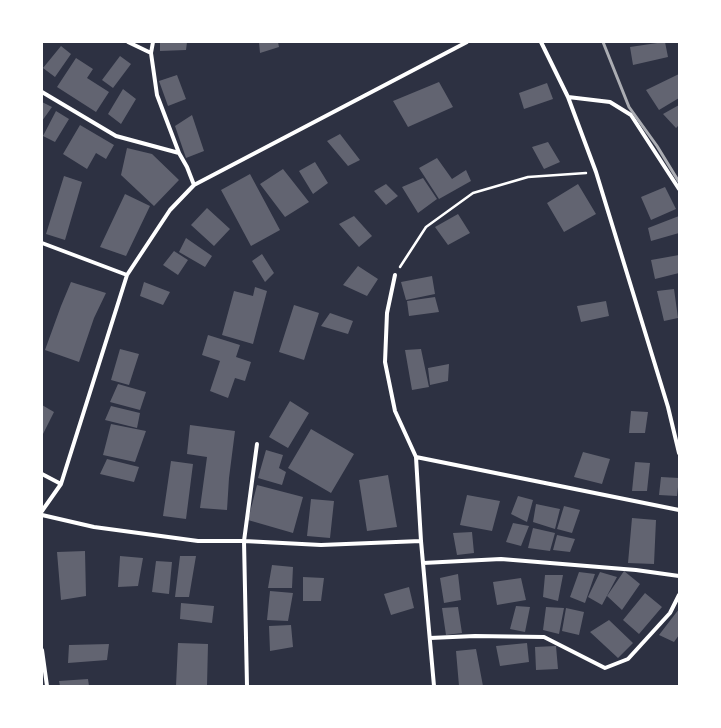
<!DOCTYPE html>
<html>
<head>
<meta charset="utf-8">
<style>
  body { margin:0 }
  #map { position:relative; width:721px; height:728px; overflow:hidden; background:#2d3142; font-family:Barlow,sans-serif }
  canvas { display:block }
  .frame { position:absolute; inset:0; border:43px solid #fff; pointer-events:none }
</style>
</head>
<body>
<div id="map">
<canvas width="721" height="728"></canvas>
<div class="frame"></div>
</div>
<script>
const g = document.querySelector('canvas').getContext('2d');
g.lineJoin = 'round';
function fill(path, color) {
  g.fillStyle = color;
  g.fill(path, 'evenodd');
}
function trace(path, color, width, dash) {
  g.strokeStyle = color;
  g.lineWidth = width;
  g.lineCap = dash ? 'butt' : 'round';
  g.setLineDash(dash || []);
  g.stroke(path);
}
fill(new Path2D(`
  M160,42H187L186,50L160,51Z
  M259,42H278L279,47L260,53Z
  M664,42H665L668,57L633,65L630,47Z
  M61,46L71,54L55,77L43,68Z
  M120,56L131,64L113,88L102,80Z
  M76,58L93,69L87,78L109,92L96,112L57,87Z
  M679,74V98L659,110L646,90Z
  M177,75L186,99L168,106L159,81Z
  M439,82L453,107L408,127L393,101Z
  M547,83L553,99L524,109L519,93Z
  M123,89L136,99L121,124L108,114Z
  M42,102L52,107L42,121Z
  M679,105V125L676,128L663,114Z
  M56,111L69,119L55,142L43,136Z
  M192,115L204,151L186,158L175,126Z
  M80,125L114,145L106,159L96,153L87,169L63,154Z
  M340,134L360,160L348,166L327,141Z
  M548,142L560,162L544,169L532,147Z
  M127,148L152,154L179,180L154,206L121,175Z
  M437,158L452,179L466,170L471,181L439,199L419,168Z
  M315,162L328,183L313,194L299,171Z
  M283,169L309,202L285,217L260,184Z
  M250,174L280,230L251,246L221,190Z
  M64,176L82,182L65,240L46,234Z
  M423,178L437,199L418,213L402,187Z
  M386,184L398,196L386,205L374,191Z
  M578,184L596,214L564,232L547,203Z
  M665,187L676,209L651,220L641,197Z
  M125,194L150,206L126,256L100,247Z
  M207,208L230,229L214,246L191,225Z
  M458,214L470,233L448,245L435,227Z
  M354,216L372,236L359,247L339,224Z
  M679,216V233L651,241L648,228Z
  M186,238L212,256L205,267L179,252Z
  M174,251L188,260L178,275L163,265Z
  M262,254L274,273L265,282L252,261Z
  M679,255V273L655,279L651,260Z
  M358,266L378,279L367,296L343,285Z
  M432,276L435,294L406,300L401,282Z
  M71,282L106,293L94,318L79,362L45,350L61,306Z
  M144,282L170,292L163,305L140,296Z
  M255,287L267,291L253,344L222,335L234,291L253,296Z
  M674,289L678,318L664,321L657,291Z
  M435,297L439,312L409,316L407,301Z
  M606,301L609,316L581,322L577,306Z
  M294,305L319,313L304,360L279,352Z
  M330,313L353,321L348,334L321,326Z
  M208,335L240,345L236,357L251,362L245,381L235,378L228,398L210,391L220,361L202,355Z
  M120,349L139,354L129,385L111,380Z
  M421,349L429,387L412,390L405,350Z
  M449,364L448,381L430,385L428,368Z
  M118,384L146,392L140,410L110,402Z
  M290,401L309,413L288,448L269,437Z
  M42,405L54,412L42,436Z
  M111,406L140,413L137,428L105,420Z
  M631,411L648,412L645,433H629Z
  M111,424L146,431L135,462L103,455Z
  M190,425L235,431L229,478L227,510L200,508L207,457L187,454Z
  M311,429L354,454L331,493L288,468Z
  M266,450L283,455L279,468L286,472L282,485L258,478Z
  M583,452L610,459L602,484L574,477Z
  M107,459L139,467L134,482L100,474Z
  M171,461L193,464L186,519L163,516Z
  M635,462L650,463L647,491H632Z
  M388,475L397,527L367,531L359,480Z
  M661,477L679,478L677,496L659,495Z
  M257,485L303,497L293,533L248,520Z
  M467,495L500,501L492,531L460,525Z
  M518,496L533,500L527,522L511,514Z
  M311,499L334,501L330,538L307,536Z
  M536,504L560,509L555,529L533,522Z
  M564,506L580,510L572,533L557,529Z
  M632,518L656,520L654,564L628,563Z
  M513,523L529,526L521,546L506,542Z
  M533,528L555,533L550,551L528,548Z
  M472,532L474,553L457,555L453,533Z
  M557,535L575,539L570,552L553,550Z
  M85,551L86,596L61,600L57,552Z
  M120,556L143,558L138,586L118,587Z
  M180,556H196L189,597H175Z
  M156,561L172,562L169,594L152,592Z
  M272,565L293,567L292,588H268Z
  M624,571L640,584L622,610L607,596Z
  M579,572L595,574L585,603L570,597Z
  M600,572L617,577L602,605L588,597Z
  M458,574L461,600L444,603L440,578Z
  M545,575H563L558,601L543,597Z
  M303,577L324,578L321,601H303Z
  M521,578L526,600L497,605L493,582Z
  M409,587L414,608L391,615L384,594Z
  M270,591L293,593L288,621L267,620Z
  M645,593L662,607L639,634L623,620Z
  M181,603L214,606L212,623L180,619Z
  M516,606L530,607L525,632L510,629Z
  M458,607L462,633L446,635L442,608Z
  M546,607L564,608L559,634L543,630Z
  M566,608L584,612L579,635L562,631Z
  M679,609V635L674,642L659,635Z
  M609,620L633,643L618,658L590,632Z
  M291,625L293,647L270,651L269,626Z
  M178,643L208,644L207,686H176Z
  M527,643L529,662L500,666L496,646Z
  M109,644L107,660L68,663L69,645Z
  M556,646L558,669L536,670L535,647Z
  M476,649L483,686H459L456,651Z
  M88,679L89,686H60L59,681Z`), '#626471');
trace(new Path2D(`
  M400,267L426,227L473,193L528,177L586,173`), '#fff', 2.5);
trace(new Path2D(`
  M128,42L151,53
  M153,42L151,53L157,95L179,153L187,167L194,185
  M541,42L568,97L596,172L668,407L679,453
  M42,92L116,136L179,153
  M568,97L610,102L631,115L679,189
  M42,243L127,275
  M395,275L387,313L385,362L395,411L416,457L421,541L434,686
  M416,457L679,510
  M42,474L61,484
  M42,511L61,484L127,275L170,210L194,185L467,42
  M42,515L94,527L198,541H244L321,545L421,541
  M423,563L501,559L636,570L679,576
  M430,638L475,636L544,637L605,668L628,659L670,613L679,595
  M42,650L47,686
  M247,686L244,541L257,444`), '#fff', 4);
trace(new Path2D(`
  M603,42L629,107L657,146L679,182`), '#abadb3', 3);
</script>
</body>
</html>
